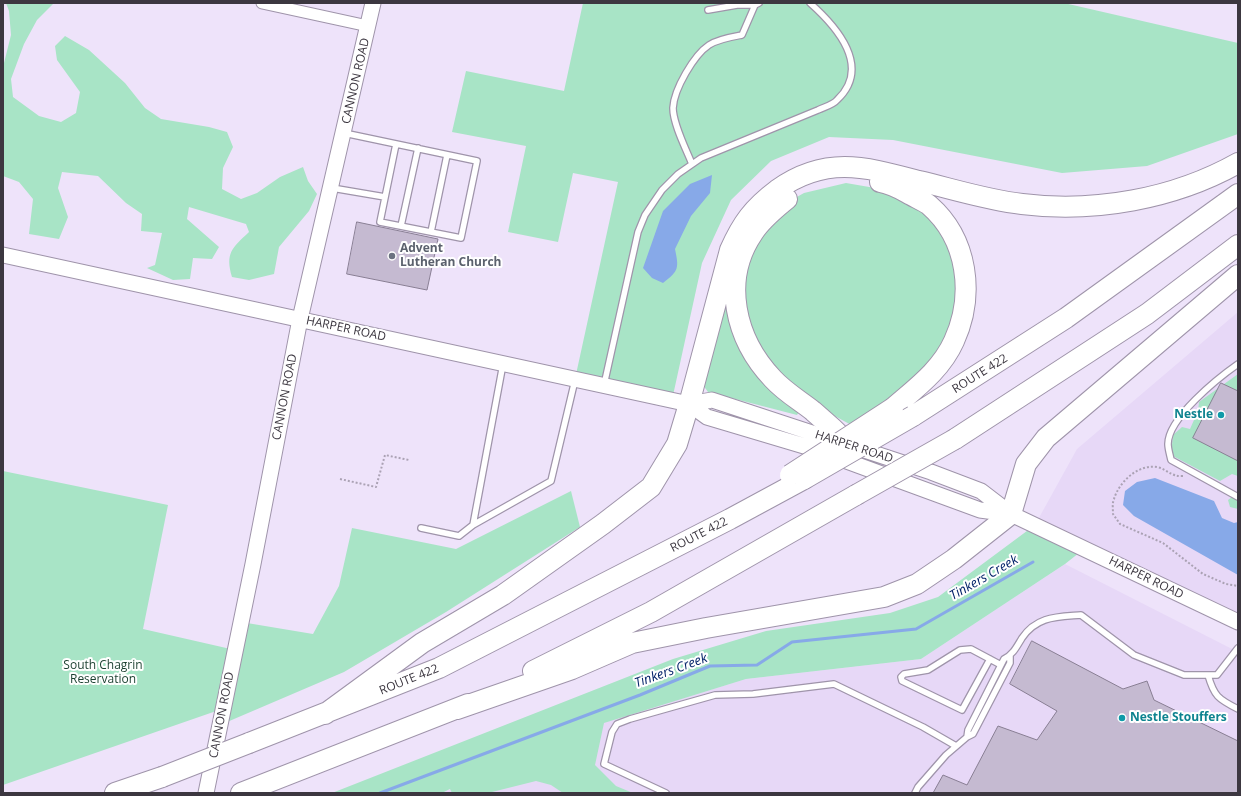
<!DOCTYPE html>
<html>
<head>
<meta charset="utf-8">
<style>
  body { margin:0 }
  #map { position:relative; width:1241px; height:796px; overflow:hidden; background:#eee3fa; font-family:"Open Sans",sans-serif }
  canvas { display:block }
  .frame { position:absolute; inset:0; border:4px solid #3c3740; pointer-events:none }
</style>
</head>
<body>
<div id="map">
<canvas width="1241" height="796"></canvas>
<div class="frame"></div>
</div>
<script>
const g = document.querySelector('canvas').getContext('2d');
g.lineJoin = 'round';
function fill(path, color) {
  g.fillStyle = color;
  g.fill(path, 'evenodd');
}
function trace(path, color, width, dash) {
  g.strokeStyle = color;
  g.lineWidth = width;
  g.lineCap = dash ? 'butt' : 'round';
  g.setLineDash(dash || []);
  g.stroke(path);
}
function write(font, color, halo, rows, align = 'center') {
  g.font = font + ' "Open Sans",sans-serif';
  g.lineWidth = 4;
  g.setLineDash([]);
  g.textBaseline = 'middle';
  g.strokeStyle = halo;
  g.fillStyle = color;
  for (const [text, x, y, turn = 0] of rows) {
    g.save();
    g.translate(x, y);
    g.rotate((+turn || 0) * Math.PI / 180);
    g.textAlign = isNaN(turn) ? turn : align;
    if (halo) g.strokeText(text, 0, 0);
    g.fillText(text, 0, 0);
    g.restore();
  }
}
fill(new Path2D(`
  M1238,312V622L1035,525L1077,449Z
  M1065,564L1238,652V793H442L610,720L746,679L921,659Z`), '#e7d8f7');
fill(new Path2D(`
  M6,3H54L37,20L24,44L11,79L13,97L39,116L61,122L76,113L80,92L57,60L55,46L65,36L89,50L125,83L145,108L161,119L209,127L227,132L233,147L223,168L222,189L241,199L257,193L280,177L303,167L308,181L317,194L309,211L279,247L274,274L249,280L232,277C225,253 232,248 249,232L246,224L189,207L187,219L219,247L212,259L193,258L190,279L173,280L147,268L155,265L162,233L141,231L142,214L126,203L98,176L62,172L58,188L68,217L59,239L29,234L33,199L19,182L3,176V67L11,35L9,11Z
  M583,3H1064L1238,43V134L1147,166L1062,173L893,140L829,137L771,161L731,200L702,263L672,400L575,379L618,182L573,173L558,242L508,232L526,146L452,132L466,71L564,91Z
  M846,183L875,188L922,211L938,229L946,242L956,268L959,302L947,341L924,373L853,426L795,394L753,340L741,278L747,253L786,203L804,193Z
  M722,295L800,410L797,415L708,392L703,385Z
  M1238,374V476L1232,474L1220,481L1171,455L1173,435L1182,427L1190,429L1198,411L1199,402Z
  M3,471L168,505L143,629L235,650L241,622L313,634L339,586L352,528L456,549L571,491L580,527L446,612L344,672L220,725L222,709L3,785Z
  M1232,497L1238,501V509L1230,507L1228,500Z
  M1035,525L1084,549L1065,564L921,659L746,679L604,723L595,765L616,786L633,793H563L551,785L536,781L488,793H452L450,789L442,793H332L673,659L766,631L890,613L938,597Z`), '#a8e4c6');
fill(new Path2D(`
  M712,175L710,193L691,216L675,249C679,268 679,271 663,283L652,278L643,268L663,211L690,184Z
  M1155,478L1214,501L1222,518L1234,523L1238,522V575L1134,516L1123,505L1125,491L1137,482Z`), '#87a9e8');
trace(new Path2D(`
  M380,793L640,695L710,666L757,665L792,642L916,629L1033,562`), '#87a9e8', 3);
const building = new Path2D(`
  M357,222L438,239L427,290L347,274Z
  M1221,383L1238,391V461L1193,438Z
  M1032,641L1123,689L1147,681L1154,700L1238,741V793H933L943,775L967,785L998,726L1037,740L1057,711L1010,684Z`);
fill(building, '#c5bad1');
trace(building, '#897f94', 1);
const lane = new Path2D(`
  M708,10L737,5H755
  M344,133L477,161L461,238L380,222L396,144
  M692,164C686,149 673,124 673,108C674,89 694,55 709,45C718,39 731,37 742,35L755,5L759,3
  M332,188L385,197
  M401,226L418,148
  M431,232L447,155
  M503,364L473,525L551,481L575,380
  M1238,364C1218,378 1168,418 1168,444C1168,449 1170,455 1171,460L1238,497
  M604,385L638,232L645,215L662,190L678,174L701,158L818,110C824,107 833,105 837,100C872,67 837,27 810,3
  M421,528L459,536L473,525
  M1010,656V663L973,734L967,737L968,730L1004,659C1013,655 1017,646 1022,638C1037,616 1057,617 1081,615L1134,655L1184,675H1217L1238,648
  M990,659L962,710L902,681L901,677L904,674L928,670L960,650L971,649L1001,665
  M1208,675C1214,696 1218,699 1238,709
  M666,793L604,764L612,732L617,724L630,719L715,695L753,694L834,684L923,727L956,746
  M915,793L918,787L946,755L967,737`);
const street = new Path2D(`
  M262,3L368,26`);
const secondary = new Path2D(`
  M3,255L689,404L712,400L931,472L981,491L1011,514L1238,622
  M689,404L707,417L811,448L980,510L1010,514
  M206,793L253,564L300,319L373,3`);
const highway = new Path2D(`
  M880,182C892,184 900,189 911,195C916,198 924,201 929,205C968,239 975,295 954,341C941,370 916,388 893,408
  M787,199C775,209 762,219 753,233C721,280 735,339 773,379C785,392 799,400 813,411C826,422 839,434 851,446
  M913,416L1066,318L1238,194
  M955,439L1147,314L1238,245
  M533,671L651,612L856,495
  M457,709L572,669L632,643L706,628L884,597L917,584L954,559L1011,514L1026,464L1046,438L1238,275
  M325,714L422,643L503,595L603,524L651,487L677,444L689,404L730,250C742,223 753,208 777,190C826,155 866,167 919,181C953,189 987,200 1022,204C1094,213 1174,199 1238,163
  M249,743L439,668L730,519L804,479
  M115,793L162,777
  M241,793L468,704`);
trace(lane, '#9f94aa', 8);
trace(street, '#9f94aa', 13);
trace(secondary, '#9f94aa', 17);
trace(highway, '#9f94aa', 22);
trace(new Path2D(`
  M1183,476C1171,477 1167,469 1157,467C1138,464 1119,482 1114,499C1112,503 1113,509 1113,514L1120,524L1163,543L1203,574L1226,584L1238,586
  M340,479L376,487L385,455L409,460`), '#aba2b4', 2, [2, 2]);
trace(lane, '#fff', 5.5);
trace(street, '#fff', 11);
trace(secondary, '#fff', 15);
trace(highway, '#fff', 20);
const highwayBridge = new Path2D(`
  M790,475L893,408
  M804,479L913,416
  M856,495L955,439
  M162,777L249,743`);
trace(highwayBridge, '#9f94aa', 22, []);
trace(highwayBridge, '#fff', 20);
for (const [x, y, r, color] of [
  [392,256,4,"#6b7280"],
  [1221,415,4,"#0f9aa8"],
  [1122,718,4,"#0f9aa8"]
]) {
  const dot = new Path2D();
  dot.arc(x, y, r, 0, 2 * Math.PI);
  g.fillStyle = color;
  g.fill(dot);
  trace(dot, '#fff', 1.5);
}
write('12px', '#3c3740', '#fff', [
  ["CANNON ROAD",356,81,-77],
  ["HARPER ROAD",346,329,12],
  ["ROUTE 422",980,374,-32],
  ["CANNON ROAD",285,397,-79],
  ["HARPER ROAD",854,447,18],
  ["ROUTE 422",699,535,-27],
  ["HARPER ROAD",1146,578,26],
  ["ROUTE 422",409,680,-22],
  ["CANNON ROAD",222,715,-79]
]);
write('bold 12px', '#5b616d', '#fff', [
  ["Advent",400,249],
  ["Lutheran Church",400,263]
], 'left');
write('bold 12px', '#0d838f', '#fff', [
  ["Nestle",1213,415],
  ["Nestle Stouffers",1130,718,"left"]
], 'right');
write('12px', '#1a3f2f', '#fff', [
  ["South Chagrin",103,666],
  ["Reservation",103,680]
]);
write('italic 13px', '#032269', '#fff', [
  ["Tinkers Creek",984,578,-30],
  ["Tinkers Creek",671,671,-20]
]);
</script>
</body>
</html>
